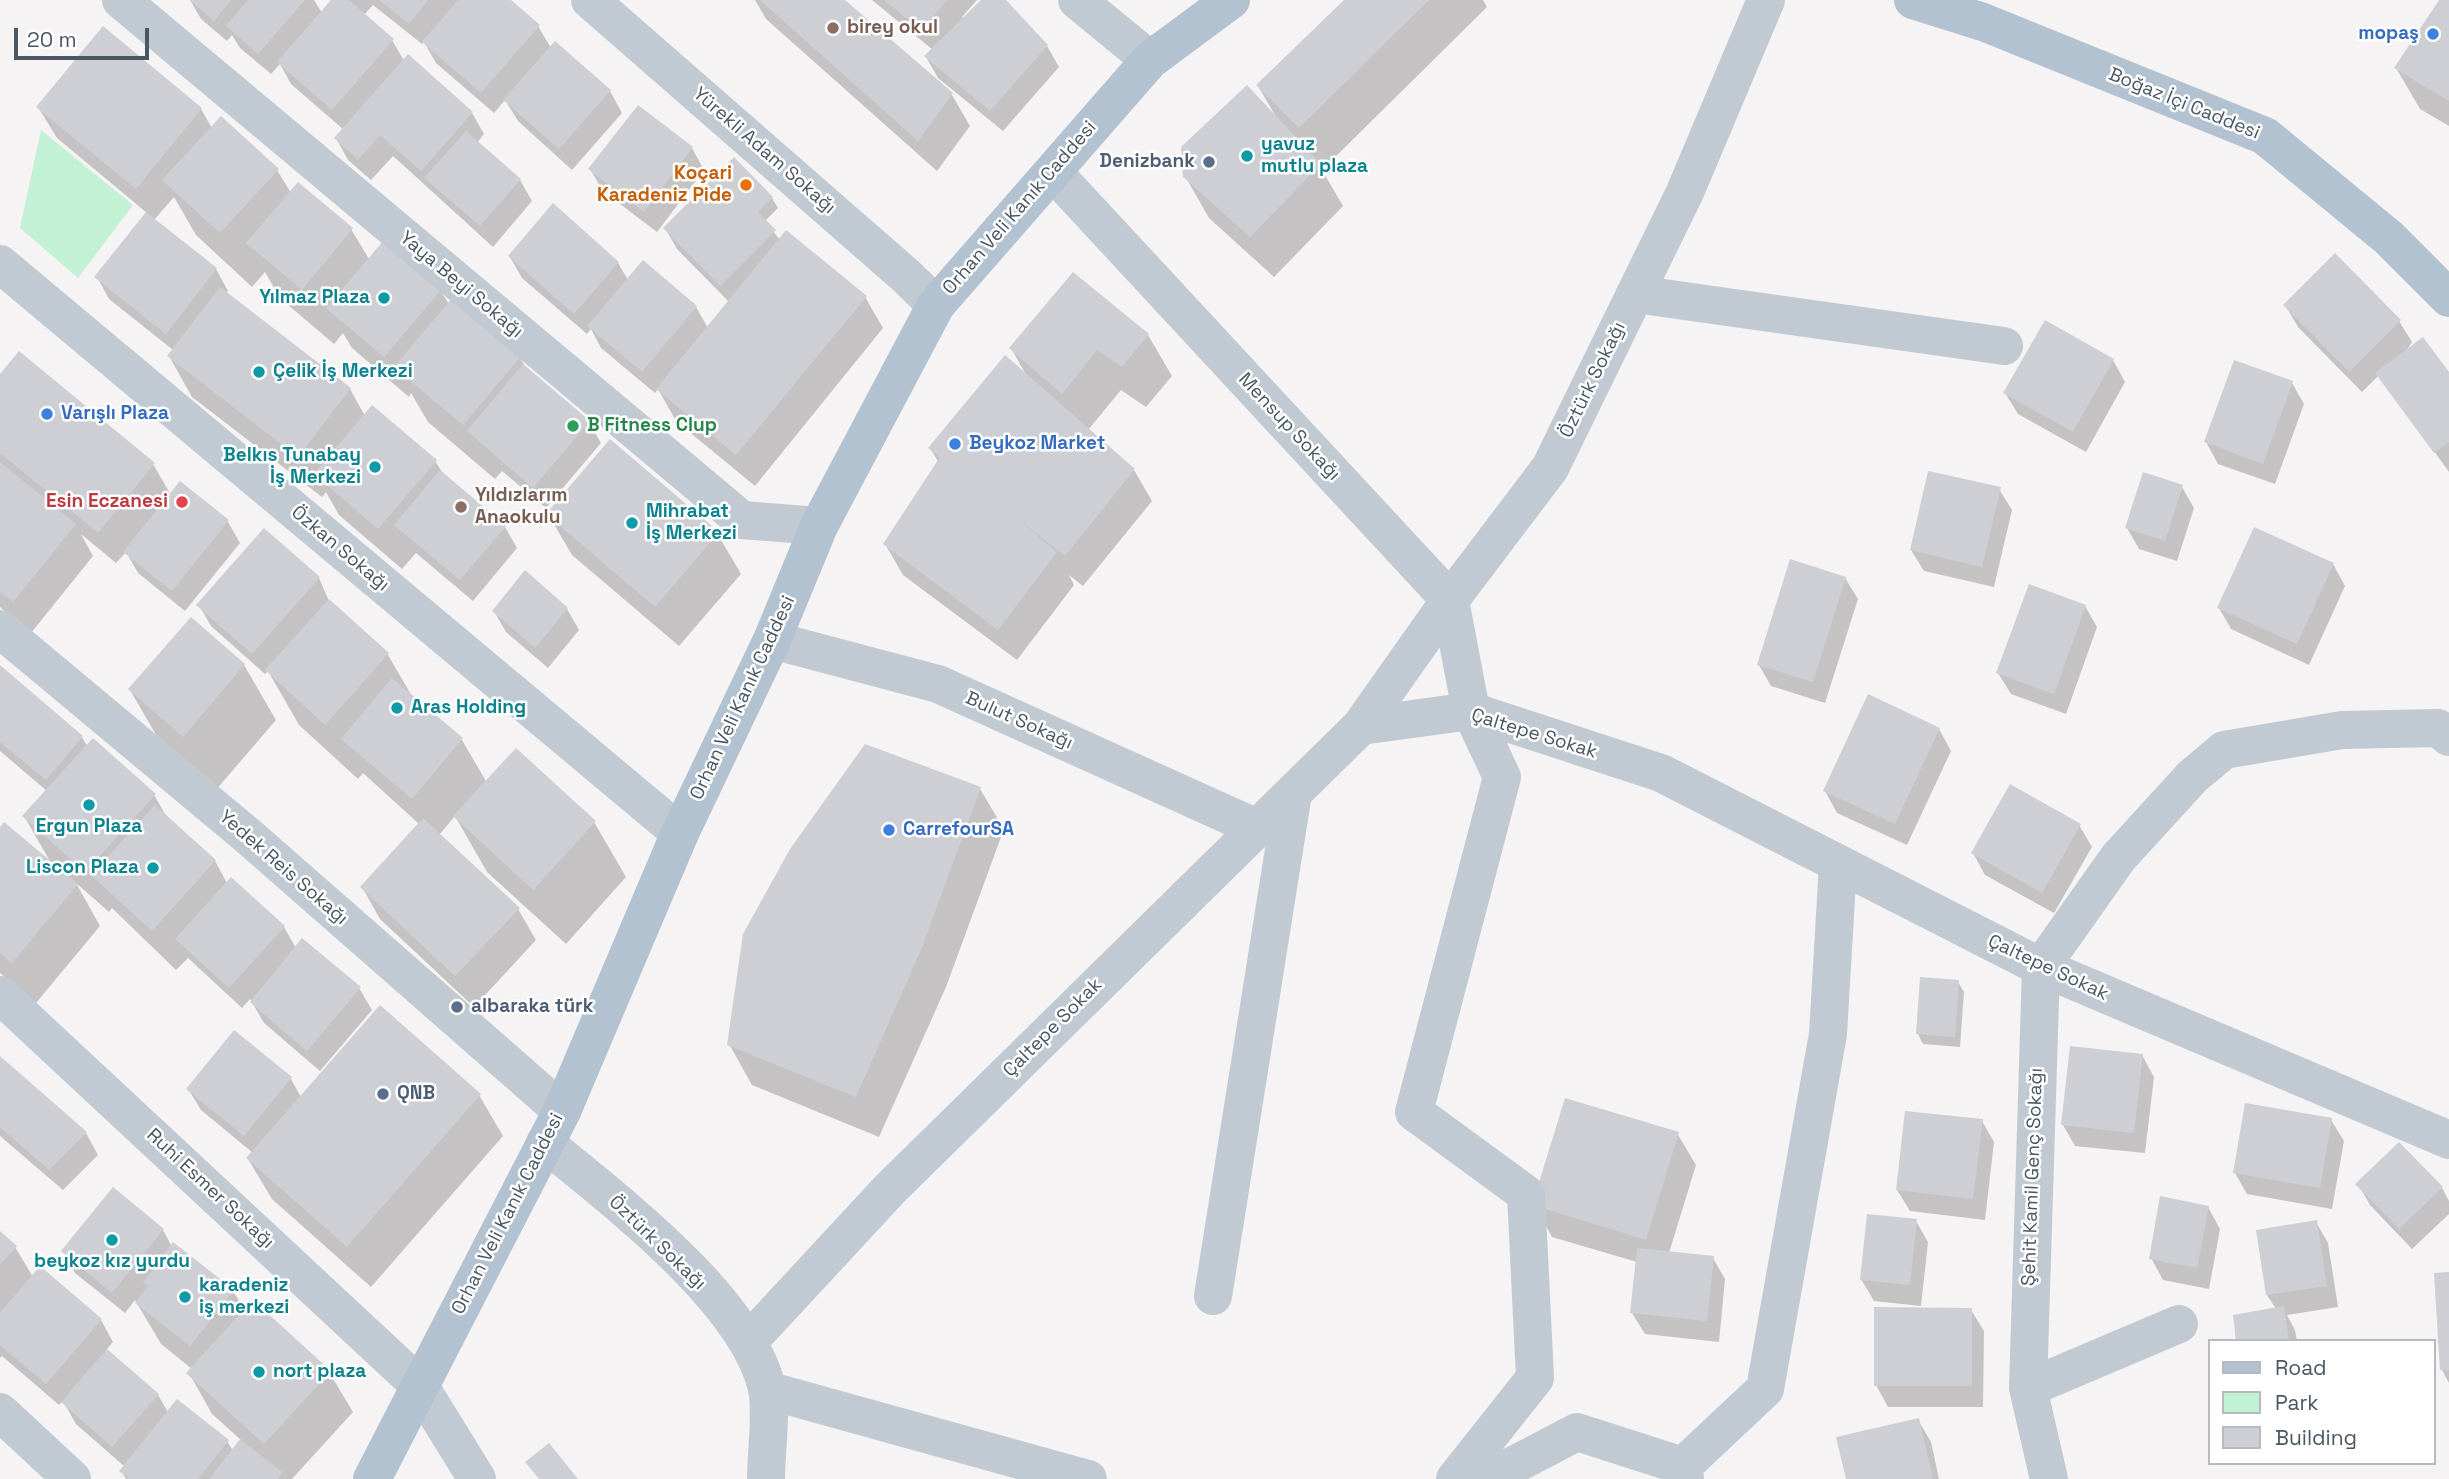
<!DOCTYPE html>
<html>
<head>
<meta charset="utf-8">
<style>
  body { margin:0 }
  #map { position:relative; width:2449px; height:1479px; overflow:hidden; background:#f5f3f3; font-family:"Space Grotesk",sans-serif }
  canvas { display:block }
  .legend { position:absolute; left:2208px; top:1339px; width:228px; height:126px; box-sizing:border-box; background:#fff; border:2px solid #b7bbc0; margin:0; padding:9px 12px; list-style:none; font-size:21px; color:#4a5661 }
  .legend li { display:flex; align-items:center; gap:14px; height:35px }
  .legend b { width:35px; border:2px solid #b7bbc0 }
  .scale { position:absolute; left:14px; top:28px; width:135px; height:32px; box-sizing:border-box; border:4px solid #4a5661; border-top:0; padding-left:9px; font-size:21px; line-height:24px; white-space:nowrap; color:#4a5661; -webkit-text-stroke:5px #fff; paint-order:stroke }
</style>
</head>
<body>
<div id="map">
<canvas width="2449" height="1479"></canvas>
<ul class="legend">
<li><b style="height:9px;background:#b3c2d1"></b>Road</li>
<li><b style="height:19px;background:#c3f1d5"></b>Park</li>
<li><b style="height:19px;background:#cdcfd5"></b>Building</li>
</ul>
<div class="scale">20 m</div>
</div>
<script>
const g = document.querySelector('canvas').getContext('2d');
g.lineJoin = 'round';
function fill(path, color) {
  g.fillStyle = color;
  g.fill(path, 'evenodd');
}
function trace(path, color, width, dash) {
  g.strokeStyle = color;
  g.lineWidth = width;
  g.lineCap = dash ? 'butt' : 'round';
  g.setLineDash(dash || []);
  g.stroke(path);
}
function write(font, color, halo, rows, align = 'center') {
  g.font = font + ' "Space Grotesk",sans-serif';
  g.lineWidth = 5;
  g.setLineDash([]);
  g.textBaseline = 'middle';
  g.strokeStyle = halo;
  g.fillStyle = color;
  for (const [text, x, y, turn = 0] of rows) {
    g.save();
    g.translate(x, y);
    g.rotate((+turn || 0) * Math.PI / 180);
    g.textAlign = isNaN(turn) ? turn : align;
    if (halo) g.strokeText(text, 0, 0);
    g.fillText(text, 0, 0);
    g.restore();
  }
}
fill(new Path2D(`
  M41,130L133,205L78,278L20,228Z`), '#c3f1d5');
fill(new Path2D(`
  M190,0H314L322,13L333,0H509L538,26L551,48L556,43L610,91L622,113L572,170L518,121L505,100L494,113L436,63L424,42L422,44L373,5L364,15L392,40L404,61L472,113L484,134L477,143L520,180L532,201L493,247L393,156L371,180L348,160L336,138L344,130L291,84L280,64L271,74L240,48L232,35L227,41L201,19Z
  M755,0H842L952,95L970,126L937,171L766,19Z
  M872,0H977L962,17L964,19L984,0H1004L1047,46L1059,67L1003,131L938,78L926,57L933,50Z
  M1346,0H1483L1487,7L1322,170L1343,206L1274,277L1209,218L1185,176L1275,115L1258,86Z
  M2441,0H2449V126L2420,109L2396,68Z
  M104,28L201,109L212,128L277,170L291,193L351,229L369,259L440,290L449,304L519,357L527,369L589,422L601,443L546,508L502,471L495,479L428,422L411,393L409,397L352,348L343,333L334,344L280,298L265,272L252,287L196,235L174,197L154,220L216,269L228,291L226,293L350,389L365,416L435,461L444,475L505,527L517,548L473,601L416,553L402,569L339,515L326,492L322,497L192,397L169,356L173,350L109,299L97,277L147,213L57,138L38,107Z
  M692,148L704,170L657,232L603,191L590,169Z
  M772,198L778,208L765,221L780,240L865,297L883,328L755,486L676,421L658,389L655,393L601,348L591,329L587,334L522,278L510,257L618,263L628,280L643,263L696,307L708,328L729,302L677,249L665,228Z
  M1073,274L1148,335L1172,376L1146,407L1121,390L1088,430L1134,470L1152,501L1083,586L1069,575L1074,585L1017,660L903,575L885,544L939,463L930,448L1026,375L1011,348Z
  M2285,305L2399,321L2412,342L2405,353L2449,375V472L2379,375L2362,392L2298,327Z
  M2113,360L2125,382L2086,452L2018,414L2005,393Z
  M0,377L153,464L171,495L228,522L240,543L185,611L138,573L126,552L116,563L81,534L93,556L31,633L0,607Z
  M2292,383L2304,404L2275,484L2218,464L2206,442Z
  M2182,487L2194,508L2177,561L2139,549L2127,528Z
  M1999,489L2012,510L1994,587L1924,571L1911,550Z
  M548,514L717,533L741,574L679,646L572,555Z
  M2333,564L2345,586L2309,665L2231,629L2219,608Z
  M319,578L329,601L388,655L413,698L462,740L487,783L594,822L626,877L566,944L487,872L455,816L439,835L518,909L536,940L474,1007L380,919L362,887L419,824L363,773L358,779L299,725L268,671L265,674L211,626L199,605Z
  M1845,578L1858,599L1825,703L1771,686L1759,665Z
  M2085,606L2097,627L2066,714L2011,694L1998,673Z
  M567,609L579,630L548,668L506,632L494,611Z
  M244,665L276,720L215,791L162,745L130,690Z
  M0,667L82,737L87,746L154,795L168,819L215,861L227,883L284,927L296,948L359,988L372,1010L320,1071L264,1023L250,999L242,1008L188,958L176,970L112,908L109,912L76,883L100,926L36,1003L0,973V829L51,863L24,816L47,791L0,751Z
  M1939,729L1951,751L1907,845L1837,813L1825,791Z
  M980,789L1004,829L946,987L879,1137L752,1085L729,1044Z
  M2079,825L2092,847L2054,913L1985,875L1973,853Z
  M1958,982L1964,992L1960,1047L1923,1044L1918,1034Z
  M2142,1055L2154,1077L2145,1153L2075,1146L2063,1125Z
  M0,1058L86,1133L98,1155L63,1190L0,1136Z
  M291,1079L301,1097L479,1095L503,1136L371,1287L272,1199L248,1159L253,1153L201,1110L188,1089Z
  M2331,1120L2344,1141L2332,1209L2247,1194L2235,1173Z
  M1982,1121L1994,1142L1985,1220L1910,1211L1897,1190Z
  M1677,1133L1696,1165L1669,1253L1713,1258L1725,1279L1719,1342L1645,1334L1632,1313L1637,1262L1552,1237L1534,1205Z
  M2399,1144L2442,1188L2449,1201V1214L2412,1249L2370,1205L2358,1184Z
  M2208,1207L2220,1229L2209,1289L2163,1280L2151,1258Z
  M1916,1221L1928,1242L1921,1306L1874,1301L1861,1279Z
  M2316,1222L2328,1243L2338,1307L2287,1315L2295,1330L2297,1341H2238L2276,1309L2267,1295Z
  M163,1230L172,1247L233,1291L245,1311L329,1372L353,1412L292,1479H126L121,1471L125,1467L76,1424L63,1401L59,1405L2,1356L0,1358V1234L15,1247L33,1277L40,1268L101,1320L113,1342L106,1350L158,1395L168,1412L227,1441L233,1451L241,1440L212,1414L189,1373L192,1369L161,1344L135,1300L125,1313L75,1273L63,1251Z
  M2449,1274V1383L2442,1370Z
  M1971,1310L1984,1331L1983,1407H1888L1876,1385Z
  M1918,1420L1931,1442L1939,1479H1848Z`), '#0003');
fill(new Path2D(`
  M190,0H231L214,21Z
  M248,0H305L258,54L226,26Z
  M331,0H349L394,39L332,110L277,62Z
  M379,0H428L409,24Z
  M458,0H511L540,25L481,93L422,42Z
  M760,0H845L953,93L918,141Z
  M884,0H947L921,30Z
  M981,0H1006L1048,45L990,111L924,56Z
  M1344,0H1429L1299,128L1256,85Z
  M2439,0H2449V101L2394,68Z
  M103,26L202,108L136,189L36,107Z
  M555,41L611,90L559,149L503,100Z
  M408,54L473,112L421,171L380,135L358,160L334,138Z
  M1247,85L1321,164L1250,237L1183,177L1181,147Z
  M638,105L693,147L644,212L588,169Z
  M221,116L279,169L220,233L162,180Z
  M466,131L521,179L480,226L424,178Z
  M734,157L773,197L758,212L776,230L720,286L663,228Z
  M298,182L353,228L302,290L246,243Z
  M553,203L619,262L574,314L508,256Z
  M146,212L217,268L166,334L94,277Z
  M786,230L867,296L736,455L656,389Z
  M384,240L442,289L384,357L326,308Z
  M2335,253L2401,320L2349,372L2283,305Z
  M643,260L697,306L642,372L587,326Z
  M1073,272L1149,334L1122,367L1097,350L1062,394L1009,348Z
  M220,287L351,388L298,457L167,356Z
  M452,298L521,356L463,425L394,367Z
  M2045,320L2114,359L2073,432L2003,393Z
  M2423,337L2449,372V442L2434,453L2375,373Z
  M19,351L155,463L98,533L0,453V374Z
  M1005,355L1135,469L1065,556L1014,516L1057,552L998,630L883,544L940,457L928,448Z
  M2234,360L2293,381L2263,464L2204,442Z
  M523,364L590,421L533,488L467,431Z
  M372,405L437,460L378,529L314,474Z
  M610,439L719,532L655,607L546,514Z
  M0,462L76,524L13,602L0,592Z
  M440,470L506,526L460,580L394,525Z
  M1928,471L2001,487L1982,567L1910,550Z
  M2143,472L2183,485L2165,541L2125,528Z
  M180,481L229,520L172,591L123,552Z
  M2254,527L2334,563L2297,644L2217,608Z
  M264,528L320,577L252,654L196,605Z
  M1790,559L1846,577L1813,682L1757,665Z
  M525,570L568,608L535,648L492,611Z
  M2029,584L2086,605L2054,694L1996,673Z
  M329,599L389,653L325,725L265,670Z
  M191,617L245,664L183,737L128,689Z
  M0,665L83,736L46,780L0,742Z
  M392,678L463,738L412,799L341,739Z
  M1868,694L1940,728L1895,824L1823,791Z
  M93,738L156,794L85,872L22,816Z
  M865,744L981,787L923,945L856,1097L727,1045L743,934L790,849Z
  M516,748L596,821L533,890L453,816Z
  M2010,784L2081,824L2042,893L1971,853Z
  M155,805L216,860L152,931L91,875Z
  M423,818L520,908L455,976L360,887Z
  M4,822L78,884L12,963L0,953V827Z
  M231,877L285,926L229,988L175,939Z
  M302,938L361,987L307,1051L250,1002Z
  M1920,977L1959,980L1955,1037L1916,1034Z
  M380,1005L481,1094L347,1247L246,1158Z
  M234,1030L292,1077L244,1136L186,1089Z
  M2070,1046L2143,1054L2134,1133L2061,1125Z
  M0,1056L87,1132L49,1170L0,1127Z
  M1565,1098L1679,1132L1646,1240L1532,1205Z
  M2245,1103L2332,1118L2320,1188L2233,1173Z
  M1905,1111L1983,1119L1973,1199L1896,1190Z
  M2399,1142L2443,1187L2399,1229L2355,1184Z
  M113,1187L164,1229L112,1293L61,1251Z
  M2160,1196L2209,1206L2197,1268L2149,1259Z
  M1867,1214L1917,1219L1910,1285L1860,1280Z
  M2317,1220L2327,1286L2266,1295L2256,1230Z
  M0,1231L17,1246L0,1265Z
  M173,1242L234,1290L190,1346L135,1303L148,1286L143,1282Z
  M1637,1248L1714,1256L1707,1321L1630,1313Z
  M40,1266L102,1319L46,1384L0,1345V1313Z
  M2449,1272V1370H2440L2434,1273Z
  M253,1300L331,1371L264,1444L186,1373Z
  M2284,1306L2289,1341H2236L2233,1315Z
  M1874,1307L1972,1308V1386H1874Z
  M107,1349L159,1394L112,1447L61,1402Z
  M177,1399L229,1440L198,1479H130L119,1471Z
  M1919,1418L1933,1479H1846L1836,1437Z
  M240,1439L282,1472L278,1479H209Z
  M549,1443L578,1479H539L525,1462Z`), '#cdcfd5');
trace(new Path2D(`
  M121,0L742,520L819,526
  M590,0L905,275L936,305
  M1077,0L1150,60
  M1053,172L1450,600L1471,711L1502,777L1414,1112L1526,1194L1535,1378L1455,1479
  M0,264L680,833
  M1635,294L2004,346
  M0,629L248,836L562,1111
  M772,640L938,684L1257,828
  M1361,726L1450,600L1550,468L1685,192L1766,0
  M0,995L419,1385L477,1479
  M545,1143C614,1200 746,1299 767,1388C772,1413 766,1453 766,1479
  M1213,1296L1293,793
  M749,1341L889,1190L1361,726L1471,711L1661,773L2041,967L2449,1140
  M2028,1388L2179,1324
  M767,1390L1088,1479
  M0,1412L72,1479
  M1487,1479L1577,1432L1683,1466
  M1685,1479L1683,1466L1765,1389L1828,1034L1838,864
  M2049,1479L2028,1388L2041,967L2118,858L2192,777L2224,750L2342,730L2438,728L2449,737`), '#c1cad2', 38);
trace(new Path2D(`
  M1913,0L1983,22L2265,136L2389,238L2449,298
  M372,1479L562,1111L680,833L772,640L819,526L936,305L1150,60L1231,0`), '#b3c2d1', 38);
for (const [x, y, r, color] of [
  [833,28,7,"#8d6e63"],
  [2433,34,7,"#3f7fe0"],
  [1247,156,7,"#0f9aa8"],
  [1209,162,7,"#5c6f8a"],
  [746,185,7,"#e8710a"],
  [384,298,7,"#0f9aa8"],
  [259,372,7,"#0f9aa8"],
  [47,414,7,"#3f7fe0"],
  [573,426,7,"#2e9e5b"],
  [955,444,7,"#3f7fe0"],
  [375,467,7,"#0f9aa8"],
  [182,502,7,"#e0444e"],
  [461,507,7,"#8d6e63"],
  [632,523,7,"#0f9aa8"],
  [397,708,7,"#0f9aa8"],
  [89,805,7,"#0f9aa8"],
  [889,830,7,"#3f7fe0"],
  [153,868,7,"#0f9aa8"],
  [457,1007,7,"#5c6f8a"],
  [383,1094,7,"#5c6f8a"],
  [112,1240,7,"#0f9aa8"],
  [185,1297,7,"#0f9aa8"],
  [259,1372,7,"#0f9aa8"]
]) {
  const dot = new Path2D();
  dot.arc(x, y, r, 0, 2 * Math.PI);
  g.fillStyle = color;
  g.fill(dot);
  trace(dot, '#fff', 2.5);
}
write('bold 19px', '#785e54', '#fff', [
  ["birey okul",847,28],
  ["Yıldızlarım",475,496],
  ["Anaokulu",475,518]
], 'left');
write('bold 19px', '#366cbe', '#fff', [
  ["mopaş",2419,34,"right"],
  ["Varışlı Plaza",61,414],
  ["Beykoz Market",969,444],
  ["CarrefourSA",903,830]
], 'left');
write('19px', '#4a5661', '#fff', [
  ["Boğaz İçi Caddesi",2184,104,22],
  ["Yürekli Adam Sokağı",764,151,41],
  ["Orhan Veli Kanık Caddesi",1020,208,-49],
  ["Yaya Beyi Sokağı",461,285,40],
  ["Öztürk Sokağı",1593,380,-64],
  ["Mensup Sokağı",1289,427,47],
  ["Özkan Sokağı",340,549,40],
  ["Orhan Veli Kanık Caddesi",743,698,-65],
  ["Bulut Sokağı",1019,721,24],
  ["Çaltepe Sokak",1534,734,17],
  ["Yedek Reis Sokağı",283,868,41],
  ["Çaltepe Sokak",2048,968,25],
  ["Çaltepe Sokak",1053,1028,-45],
  ["Şehit Kamil Genç Sokağı",2033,1177,-88],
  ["Ruhi Esmer Sokağı",210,1189,43],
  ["Orhan Veli Kanık Caddesi",508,1214,-63],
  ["Öztürk Sokağı",657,1243,44]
]);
write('bold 19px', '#0d838f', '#fff', [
  ["yavuz",1261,145],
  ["mutlu plaza",1261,167],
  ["Yılmaz Plaza",370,298,"right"],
  ["Çelik İş Merkezi",273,372],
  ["Belkıs Tunabay",361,456,"right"],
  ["İş Merkezi",361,478,"right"],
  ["Mihrabat",646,512],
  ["İş Merkezi",646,534],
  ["Aras Holding",411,708],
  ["Ergun Plaza",89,827,"center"],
  ["Liscon Plaza",139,868,"right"],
  ["beykoz kız yurdu",112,1262,"center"],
  ["karadeniz",199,1286],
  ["iş merkezi",199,1308],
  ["nort plaza",273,1372]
], 'left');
write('bold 19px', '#4e5e75', '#fff', [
  ["Denizbank",1195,162,"right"],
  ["albaraka türk",471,1007],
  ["QNB",397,1094]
], 'left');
write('bold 19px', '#c56008', '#fff', [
  ["Koçari",732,174],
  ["Karadeniz Pide",732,196]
], 'right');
write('bold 19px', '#27864d', '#fff', [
  ["B Fitness Clup",587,426]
], 'left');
write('bold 19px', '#be3a42', '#fff', [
  ["Esin Eczanesi",168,502]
], 'right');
</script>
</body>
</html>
